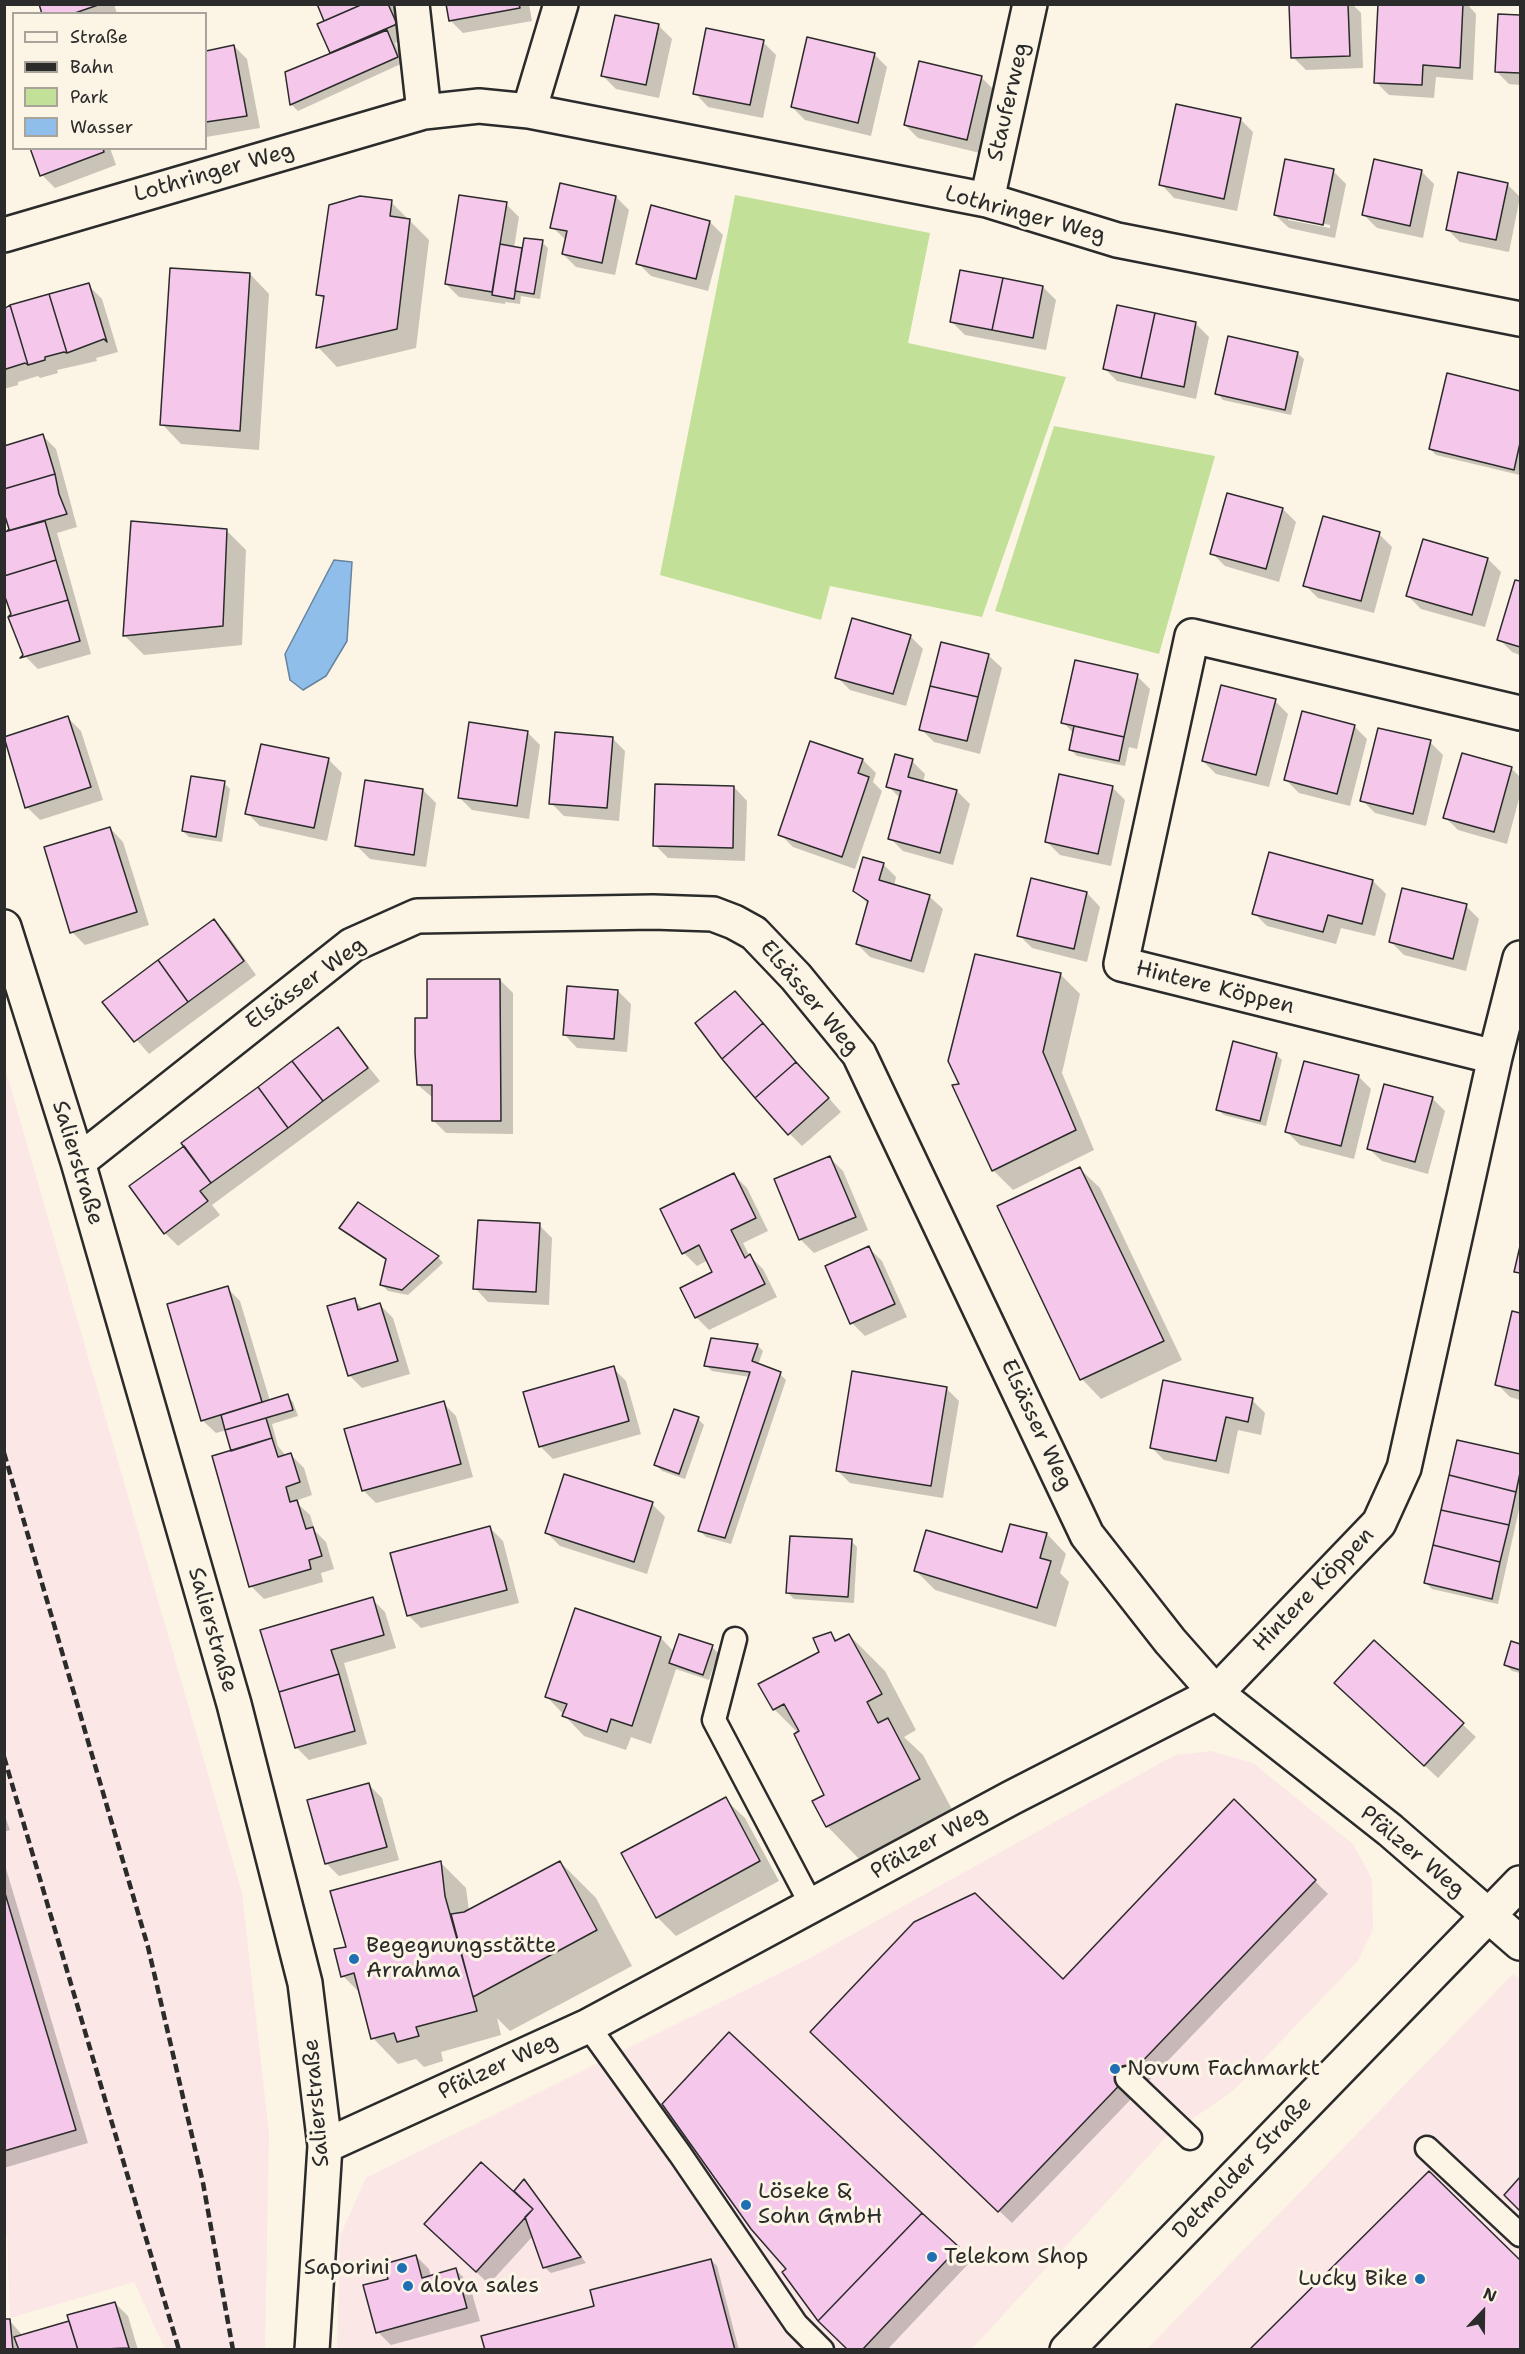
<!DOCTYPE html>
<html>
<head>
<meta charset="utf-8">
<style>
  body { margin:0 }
  #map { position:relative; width:1525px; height:2354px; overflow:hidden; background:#fcf5e5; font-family:"Shantell Sans",sans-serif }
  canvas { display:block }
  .frame { position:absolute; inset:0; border:6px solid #2b2b2b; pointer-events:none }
  .legend { position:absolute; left:12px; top:12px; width:195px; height:138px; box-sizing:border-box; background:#fcf5e5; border:2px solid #a8a49b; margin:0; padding:8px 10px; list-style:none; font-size:18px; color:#2b2b2b }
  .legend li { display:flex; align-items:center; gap:12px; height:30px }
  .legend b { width:30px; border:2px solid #a8a49b }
  .north { position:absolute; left:1453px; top:2282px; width:60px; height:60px; -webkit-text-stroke:4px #fcf5e5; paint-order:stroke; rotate:22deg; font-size:16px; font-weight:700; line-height:24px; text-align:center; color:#2b2b2b }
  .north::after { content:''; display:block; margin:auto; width:21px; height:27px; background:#2b2b2b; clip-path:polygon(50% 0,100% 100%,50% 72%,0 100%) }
</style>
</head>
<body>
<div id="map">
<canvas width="1525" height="2354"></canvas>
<div class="frame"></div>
<ul class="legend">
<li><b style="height:8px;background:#fcf5e5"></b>Straße</li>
<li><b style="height:8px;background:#2b2b2b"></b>Bahn</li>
<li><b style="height:16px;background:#c3e098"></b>Park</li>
<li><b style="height:16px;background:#90beea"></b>Wasser</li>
</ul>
<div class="north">N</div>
</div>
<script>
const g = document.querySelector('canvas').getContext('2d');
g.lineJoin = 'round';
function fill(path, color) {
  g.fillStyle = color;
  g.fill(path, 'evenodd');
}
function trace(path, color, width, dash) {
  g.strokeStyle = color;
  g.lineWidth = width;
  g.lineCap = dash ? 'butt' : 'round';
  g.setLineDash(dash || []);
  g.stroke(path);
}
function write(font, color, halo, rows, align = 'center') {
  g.font = font + ' "Shantell Sans",sans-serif';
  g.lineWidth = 6;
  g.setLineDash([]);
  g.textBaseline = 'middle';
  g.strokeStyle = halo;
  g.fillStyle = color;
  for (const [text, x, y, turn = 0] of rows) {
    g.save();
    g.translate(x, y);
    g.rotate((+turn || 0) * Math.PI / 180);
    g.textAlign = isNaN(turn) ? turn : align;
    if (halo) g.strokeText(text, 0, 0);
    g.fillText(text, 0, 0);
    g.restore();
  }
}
fill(new Path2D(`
  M4,1064L242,1893L269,2133L265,2349H165L134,2282L10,2318L7,2236H4Z
  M1211,1751L1253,1763L1353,1844L1372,1879L1373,1929L1358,1961L1233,2091L1166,2137L972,2349L337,2350L340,2236L366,2178L810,1958L1175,1755Z
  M1513,1974L1520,1980V2349L1146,2350Z`), '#fae7e6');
fill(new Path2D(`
  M735,195L930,233L908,343L1066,377L982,617L830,586L821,620L660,575Z
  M1054,426L1215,456L1159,654L995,611Z`), '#c3e098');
const water = new Path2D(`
  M334,560L352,562L347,641L326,676L303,690L290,680L285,654Z`);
fill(water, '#90beea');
trace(water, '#68839e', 1.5);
fill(new Path2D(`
  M41,4H114L117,14H44Z
  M319,4H401L409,37L395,43L403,63L298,111L292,105L287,73L333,54L326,22Z
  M447,4H529L532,21L463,33L450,20Z
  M1290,4H1352L1361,13L1363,68L1306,70L1293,57Z
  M1380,4H1467L1476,14L1473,80L1436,77L1434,98L1389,95L1376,82Z
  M1499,15L1520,16V85L1509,84L1496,71Z
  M659,26L672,39L659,98L616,89L603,76Z
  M763,42L776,55L763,118L708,107L695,93Z
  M234,46L247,59L260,128L206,137V52Z
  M874,54L887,67L871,136L805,120L792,107Z
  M982,78L995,91L980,153L918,138L905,125Z
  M1240,119L1253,132L1237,211L1174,198L1161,184Z
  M32,148H110L116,165L55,188L42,175Z
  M1333,171L1346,184L1335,238L1289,228L1275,215ZM1288,217L1330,225V228L1288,220Z
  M1421,171L1434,184L1423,238L1377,228L1364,215Z
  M1507,184L1520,197L1509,252L1460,242L1447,229Z
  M616,197L629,210L615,275L576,267L563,254L566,240L552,227Z
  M391,202L429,240L416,348L337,367L318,347L325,301L318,294Z
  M506,204L519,217L514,248L523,250L542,242L548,248L540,299L521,296L520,304L505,302V304L459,297L446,284Z
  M710,222L723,235L708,291L651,276L638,263Z
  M250,274L269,294L259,450L181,444L162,424Z
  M89,286L102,299L118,352L96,358L97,361L57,370L58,373L40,378L38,376L18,382V385L4,389V309Z
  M1043,287L1056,300L1046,350L965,335L952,322Z
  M1196,324L1209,337L1196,399L1117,381L1104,368Z
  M1297,353L1304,359L1291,415L1223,400L1217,393Z
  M1448,375L1520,392V475L1436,455L1430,449Z
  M43,436L56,449L77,527L57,533L91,654L38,669L25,656L8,599L4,596V532L11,530Z
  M1228,495L1283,509L1296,522L1279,582L1225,566L1212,553Z
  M226,530L246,550L242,645L144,655L124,635Z
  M1379,534L1392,547L1374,613L1318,598L1305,585Z
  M1424,541L1488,559L1501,572L1485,627L1421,609L1408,596Z
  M1516,581L1520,583V655L1512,652L1499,639Z
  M910,636L923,649L906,706L850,690L837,677Z
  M988,655L1002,668L980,754L934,742L921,729Z
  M1137,676L1150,689L1137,749L1129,747L1125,766L1077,756L1071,750L1074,734L1063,722Z
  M1275,701L1288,714L1269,787L1216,774L1203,761Z
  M68,718L81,731L103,800L40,820L27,807Z
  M1354,726L1367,739L1350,806L1299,793L1286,780Z
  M527,732L540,745L529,819L472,810L459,797Z
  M612,738L625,751L619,821L564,816L551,803Z
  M1430,742L1443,755L1426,826L1375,813L1362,800Z
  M811,743L863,760L876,773L873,782L882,791L855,869L793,847L780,834Z
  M329,760L342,773L327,841L260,826L247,813Z
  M912,761L925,774L923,782L957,791L970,804L953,865L903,851L890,838L901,799L888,786Z
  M1511,768L1520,777V795L1507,844L1458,830L1445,817Z
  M224,783L230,789L222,842L189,837L183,831Z
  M734,787L747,801L745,861L668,858L655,845Z
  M1112,787L1125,800L1111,866L1060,855L1047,842Z
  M423,790L436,803L426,867L370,859L357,846Z
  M110,828L123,842L149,925L85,945L72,932Z
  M883,864L896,877L894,886L929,896L943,909L924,973L870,957L857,944L868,904L855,891Z
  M1032,880L1087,893L1100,907L1087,962L1032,948L1019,935Z
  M1373,881L1386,894L1375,936L1341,928L1336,944L1267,926L1254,913Z
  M1466,906L1479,919L1466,971L1404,955L1391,942Z
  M214,921L227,934L256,975L149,1054L104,1002Z
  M1060,974L1080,994L1062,1073L1094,1150L1013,1190L993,1170L961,1085Z
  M500,980L513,993V1134L446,1133L433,1120V1098L418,1085L429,1019Z
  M618,991L631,1004L627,1052L577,1048L564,1034Z
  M748,1006L841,1112L802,1146L790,1134Z
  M338,1029L380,1081L212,1205L220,1215L178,1246L165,1233L186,1146Z
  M1276,1054L1282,1060L1266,1126L1224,1115L1217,1109Z
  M1358,1076L1371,1089L1354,1159L1300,1145L1287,1132Z
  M1432,1098L1445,1111L1428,1174L1382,1161L1368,1148Z
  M830,1158L843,1171L868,1230L814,1253L801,1240L776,1180Z
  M1080,1169L1100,1188L1182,1360L1101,1399L1082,1379Z
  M734,1175L747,1188L768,1231L743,1243L749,1255L763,1269L777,1297L709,1330L696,1317L714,1273L708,1260L697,1266L684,1253Z
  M539,1225L552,1238L549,1305L488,1302L475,1288Z
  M341,1228L438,1257L443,1263L408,1295L388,1291L382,1285L387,1260Z
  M869,1248L882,1261L907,1317L865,1336L852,1323Z
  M227,1288L240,1301L270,1401L287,1396L293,1402L298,1416L272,1424L278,1446L286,1456L291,1455L304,1468L312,1495L298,1500L299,1505L310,1515L315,1531L326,1542L334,1569L321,1573L323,1582L264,1599L251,1586L232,1451L227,1430L216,1433L202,1420Z
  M354,1300L364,1310L380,1305L393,1318L410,1374L362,1388L349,1375Z
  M1513,1313L1520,1314V1400L1510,1397L1497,1384Z
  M757,1345L763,1351L758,1365L780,1374L786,1380L731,1544L706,1537L699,1530L750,1377L712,1371L706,1365Z
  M613,1368L626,1381L641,1434L553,1459L540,1446Z
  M946,1388L959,1401L943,1498L850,1483L837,1470Z
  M1252,1400L1265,1413L1261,1435L1238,1430L1229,1474L1164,1460L1151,1447Z
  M443,1403L456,1416L473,1477L376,1503L363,1490Z
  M698,1419L704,1425L685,1479L662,1471L656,1465Z
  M1458,1442L1520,1455V1505L1498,1604L1432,1589L1426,1583Z
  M652,1504L665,1517L647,1574L560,1546L547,1533Z
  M490,1528L503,1541L519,1603L421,1628L408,1615Z
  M1047,1534L1066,1554L1060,1573L1069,1582L1056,1627L935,1590L916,1571L1003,1554Z
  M851,1541L857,1547L854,1603L794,1599L788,1593Z
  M372,1599L385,1612L396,1648L344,1663L367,1744L309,1760L296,1747L262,1631Z
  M831,1634L838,1641L849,1635L885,1671L916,1730L904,1737L923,1755L955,1815L862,1862L827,1826L826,1795L798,1733L774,1709L820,1653Z
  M661,1638L674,1652L712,1647L718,1653L709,1680L676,1669L651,1744L631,1737L626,1750L584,1736L547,1697Z
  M1374,1642L1476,1737L1438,1778L1349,1696Z
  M1512,1643L1520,1645V1673L1512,1671L1506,1665Z
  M369,1785L382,1798L399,1860L339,1876L326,1863Z
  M725,1799L745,1818L779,1881L676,1936L657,1917Z
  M1234,1801L1328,1894L1012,2223L825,2045L1063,1981Z
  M4,1813L10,1830L4,1832Z
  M4,1862L88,2143L4,2168Z
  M440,1862L466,1888L469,1911L560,1862L596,1898L632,1966L510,2031L497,2018L501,2035L441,2052L443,2061L424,2067L416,2059L398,2064L373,2038L361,1994L343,1976Z
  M730,2034L971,2261L887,2350H849L788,2269Z
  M1429,2173L1520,2262V2350H1251Z
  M524,2181L586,2263L551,2273L544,2267L533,2236L489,2284L439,2237L514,2193Z
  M416,2256L429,2269L431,2277L456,2270L469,2283L480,2321L391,2345L378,2332L390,2280Z
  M711,2260L717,2266L739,2350H486Z
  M115,2303L128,2316L138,2350H4L10,2321L23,2336L71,2322Z`), '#0003');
const building = new Path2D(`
  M39,4H101L72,14H42Z
  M317,4H363L324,21Z
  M363,4H388L397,24L330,53L317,24Z
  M446,4H519L520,8L449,21Z
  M1289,4H1348L1350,56L1291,58Z
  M1378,4H1463L1460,68L1423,65L1422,85L1374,83Z
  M1498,14L1520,15V73L1495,72Z
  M615,15L659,24L646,85L601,76Z
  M706,28L764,40L750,105L693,94Z
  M387,30L398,57L290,105L285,72Z
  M807,37L875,53L858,123L791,107Z
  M234,45L247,116L206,122V51Z
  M919,61L982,76L967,140L904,125Z
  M1176,104L1241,118L1224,199L1159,185Z
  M30,148H103L104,152L40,176Z
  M1285,159L1334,169L1323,225L1274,215Z
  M1374,159L1422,170L1410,226L1362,215Z
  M1458,172L1508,183L1496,240L1446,230Z
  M560,183L616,196L602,263L562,254L567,231L550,228Z
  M459,195L507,202L492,292L445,284Z
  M360,196L392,200L390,216L410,219L397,329L316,348L324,296L316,295L329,205Z
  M651,205L710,221L696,279L636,264Z
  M524,238L543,240L534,294L515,291Z
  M500,244L522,248L514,299L492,295Z
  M170,268L250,273L240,431L160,425Z
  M960,270L1003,278L992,330L950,322Z
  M1003,278L1043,286L1033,338L992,330Z
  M89,283L107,342L104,339L67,353L49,294Z
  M49,294L67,353L64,352L45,357V360L28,365L10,305Z
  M10,305L28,365L25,363L6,369L4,372V309Z
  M1117,305L1155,313L1141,378L1103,369Z
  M1155,313L1196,322L1184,387L1141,378Z
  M1228,336L1298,352L1285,410L1215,394Z
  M1447,373L1520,391V443L1514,470L1429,449Z
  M43,434L55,474L4,489V446Z
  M55,474L59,494L67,514L7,531L9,529L4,513V489Z
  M1227,493L1283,508L1266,569L1210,554Z
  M1323,516L1380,532L1361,601L1303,586Z
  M45,521L56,560L4,576V532Z
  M131,521L227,529L223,626L123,636Z
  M1423,539L1488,558L1472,615L1406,596Z
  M56,560L68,600L8,617L11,614L4,594V576Z
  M1515,580L1520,581V647L1497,640Z
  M68,600L80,641L20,658L23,655L8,617Z
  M852,618L911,635L893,694L835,678Z
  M941,642L989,654L978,697L930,686Z
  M1075,660L1138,674L1124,737L1061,723Z
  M1221,685L1276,699L1256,775L1202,761Z
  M930,686L978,697L967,741L919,730Z
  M1302,711L1355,725L1337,794L1284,780Z
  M68,716L91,787L25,808L4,737Z
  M469,722L528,731L517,806L458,798Z
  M1074,726L1124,737L1119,761L1069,750Z
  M1378,728L1431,740L1413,814L1360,801Z
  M555,732L613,737L607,808L549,804Z
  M810,741L863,759L858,773L869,777L842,857L778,835Z
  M261,744L329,758L314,828L245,814Z
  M1462,753L1512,767L1494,832L1443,818Z
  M895,754L913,759L908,777L957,790L940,853L888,839L901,791L886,787Z
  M1059,774L1113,786L1098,854L1045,842Z
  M191,776L225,781L216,837L182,831Z
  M365,780L423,789L414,855L355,846Z
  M655,784L734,786L733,848L653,846Z
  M110,827L137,912L70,933L44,847Z
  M1269,852L1373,880L1362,924L1328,915L1323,932L1252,914Z
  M863,857L884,863L879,880L930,895L911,961L856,944L868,901L853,891Z
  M1031,878L1087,892L1074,949L1017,936Z
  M1402,888L1467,904L1453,959L1389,942Z
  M214,919L244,961L188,1002L158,960Z
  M975,954L1061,973L1043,1052L1076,1130L992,1171L952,1085L959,1084L948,1061Z
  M158,960L188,1002L134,1042L102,1002Z
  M427,979H500L501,1121H432V1085H417L415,1053V1018H427Z
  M567,986L618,990L614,1039L563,1035Z
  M735,991L763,1023L722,1059L695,1023Z
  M763,1023L796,1062L755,1098L722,1059Z
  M338,1027L368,1068L323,1101L292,1061Z
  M1233,1041L1277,1053L1260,1121L1216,1110Z
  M292,1061L323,1101L288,1128L258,1087Z
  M1304,1061L1359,1075L1341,1146L1285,1132Z
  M796,1062L829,1098L788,1135L755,1098Z
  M1384,1084L1433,1097L1415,1162L1367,1149Z
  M258,1087L288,1128L211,1183L181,1143Z
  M184,1146L211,1183L200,1191L208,1201L164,1234L129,1186Z
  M830,1156L856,1217L799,1240L774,1179Z
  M1080,1167L1164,1341L1080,1380L997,1206Z
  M734,1173L756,1218L731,1230L745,1258L750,1254L765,1284L695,1318L680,1288L712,1272L699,1245L682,1254L660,1209Z
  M358,1202L439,1256L402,1290L380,1285L386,1259L339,1228Z
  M478,1220L540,1223L536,1292L473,1289Z
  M869,1246L895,1304L850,1324L825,1266Z
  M1520,1246V1273L1514,1272Z
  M228,1286L262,1402L201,1421L167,1304Z
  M355,1298L358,1310L380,1303L398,1361L348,1376L327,1306Z
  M1512,1311L1520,1313V1391L1495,1385Z
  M711,1338L758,1344L752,1361L781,1372L725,1538L698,1531L750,1372L704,1366Z
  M614,1366L629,1421L539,1447L523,1392Z
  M852,1371L947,1387L931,1486L836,1471Z
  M1163,1380L1253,1398L1248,1422L1226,1417L1216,1461L1150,1448Z
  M288,1394L293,1410L225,1430L221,1415Z
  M444,1401L461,1464L362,1491L344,1429Z
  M674,1409L699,1417L679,1474L654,1465Z
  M266,1418L272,1438L231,1451L225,1430Z
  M272,1438L278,1457L291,1453L300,1482L286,1487L290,1502L297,1500L306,1529L313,1527L322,1556L309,1560L311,1569L249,1587L212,1456Z
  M1457,1440L1520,1454V1473L1516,1492L1449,1475Z
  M564,1474L653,1502L634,1562L545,1533Z
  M1449,1475L1516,1492L1509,1525L1441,1510Z
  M1441,1510L1509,1525L1500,1562L1433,1545Z
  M1010,1524L1047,1533L1040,1558L1051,1561L1037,1608L914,1571L926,1530L1002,1552Z
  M490,1526L507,1590L407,1616L390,1553Z
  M790,1536L852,1539L848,1597L786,1593Z
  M1433,1545L1500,1562L1492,1599L1424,1583Z
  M373,1597L384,1635L331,1650L339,1674L279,1692L260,1630Z
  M575,1608L661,1637L632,1726L611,1719L607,1732L562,1716L567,1704L545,1697Z
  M831,1632L835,1641L849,1634L882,1694L867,1702L878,1723L888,1718L920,1779L826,1827L812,1801L824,1795L794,1734L799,1731L784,1704L773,1710L758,1684L819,1652L813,1638Z
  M679,1634L713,1645L703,1675L669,1663Z
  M1374,1640L1464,1723L1424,1766L1334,1683Z
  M1511,1641L1520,1644V1670L1504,1665Z
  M339,1674L355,1731L295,1748L279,1692Z
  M369,1783L387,1847L325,1864L307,1800Z
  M726,1797L760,1861L656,1918L621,1853Z
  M1234,1799L1316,1880L998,2212L810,2032L914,1922L975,1893L1063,1979Z
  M441,1861L445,1896L477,2011L416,2027L419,2036L397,2042L394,2033L371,2039L354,1973L341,1977L334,1949L346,1947L330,1891Z
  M560,1861L597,1930L473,1997L451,1914L464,1912Z
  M4,1890L76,2130L4,2151Z
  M729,2032L922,2213L818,2321L782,2272L786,2269L751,2229L662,2104Z
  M481,2162L533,2209L476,2272L424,2224Z
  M1429,2171L1520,2260V2350H1249Z
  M1520,2177V2211L1504,2195Z
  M524,2179L581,2257L543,2268L525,2217L533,2209L514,2191Z
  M922,2213L959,2247L862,2350H848L818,2321Z
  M416,2255L422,2278L456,2268L467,2308L376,2333L363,2285L388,2279L384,2264Z
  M711,2259L735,2350H485L481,2336L594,2306L590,2290Z
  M115,2302L129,2348L78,2350L67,2315Z
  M4,2319H10L13,2350H4Z
  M69,2321L78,2350H19L14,2337Z`);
fill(building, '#f5c7ea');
trace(building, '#2b2b2b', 1.5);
const lane = new Path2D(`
  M735,1639L714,1720L812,1906
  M588,2026L680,2154L796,2324L822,2350
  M1127,2078L1190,2138
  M1427,2148L1520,2235`);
const street = new Path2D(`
  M412,4L424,112
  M529,111L561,4
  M987,200L1030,4
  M4,235L424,112L479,106L529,111L987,200L1117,240L1520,319
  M4,927L78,1162L234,1704L305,1983L325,2146L312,2350
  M1495,1057L1121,964L1192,636L1520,713
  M78,1162L352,945L417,916L653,912L713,914L734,922L754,933L796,977L859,1054L1087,1535L1170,1641L1216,1693L1379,1523L1404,1468L1495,1057L1520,958
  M325,2146L588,2026L1011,1798L1216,1693L1390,1830L1520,1943`);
const secondary = new Path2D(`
  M1067,2350L1520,1883`);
trace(lane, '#2b2b2b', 27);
trace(street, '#2b2b2b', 38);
trace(secondary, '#2b2b2b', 38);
trace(lane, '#fcf5e5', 22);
trace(street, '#fcf5e5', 33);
trace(secondary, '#fcf5e5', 33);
trace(new Path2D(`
  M4,1453L148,1947L203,2183L233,2350
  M4,1757L179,2350`), '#2b2b2b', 4.5, [9, 4.5]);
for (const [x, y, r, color] of [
  [354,1959,6,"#1f6fb2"],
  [1115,2069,6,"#1f6fb2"],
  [746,2205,6,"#1f6fb2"],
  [932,2257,6,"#1f6fb2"],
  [402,2268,6,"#1f6fb2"],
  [1420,2279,6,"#1f6fb2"],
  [408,2286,6,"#1f6fb2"]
]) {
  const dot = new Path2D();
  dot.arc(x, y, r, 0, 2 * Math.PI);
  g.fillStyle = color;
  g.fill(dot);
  trace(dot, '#fcf5e5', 2);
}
write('22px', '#2b2b2b', '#fcf5e5', [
  ["Stauferweg",1009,102,-77],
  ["Lothringer Weg",214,173,-16],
  ["Lothringer Weg",1025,215,15],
  ["Elsässer Weg",306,984,-36],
  ["Hintere Köppen",1215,988,14],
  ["Elsässer Weg",809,998,50],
  ["Salierstraße",77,1163,73],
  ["Elsässer Weg",1036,1425,65],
  ["Hintere Köppen",1314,1590,-46],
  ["Salierstraße",212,1630,74],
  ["Pfälzer Weg",929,1843,-29],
  ["Pfälzer Weg",1412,1852,40],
  ["Pfälzer Weg",498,2067,-25],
  ["Salierstraße",317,2103,-95],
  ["Detmolder Straße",1243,2168,-46]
]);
write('22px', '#2b2b2b', '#fcf5e5', [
  ["Begegnungsstätte",366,1946],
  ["Arrahma",366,1971],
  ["Novum Fachmarkt",1127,2069],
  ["Löseke &",758,2192],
  ["Sohn GmbH",758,2217],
  ["Telekom Shop",944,2257],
  ["Saporini",390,2268,"right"],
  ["Lucky Bike",1408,2279,"right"],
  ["alova sales",420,2286]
], 'left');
</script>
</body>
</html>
